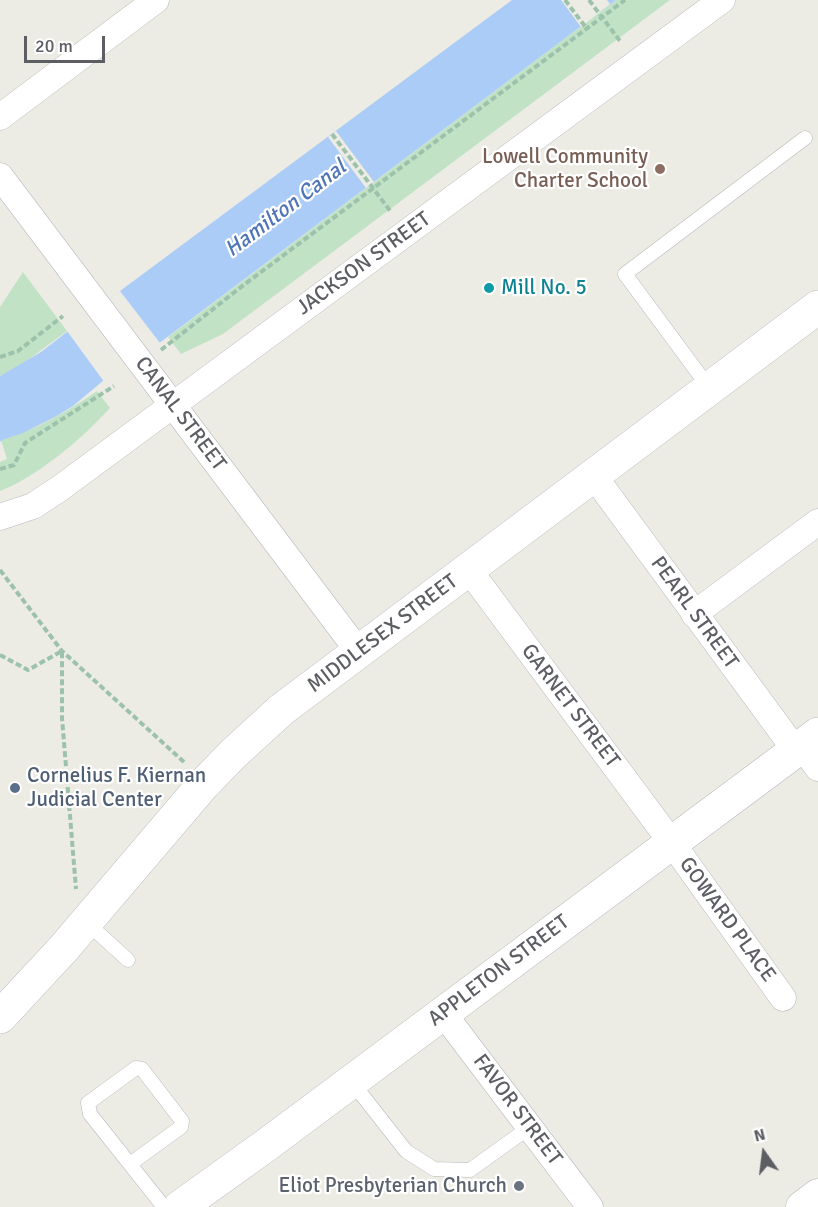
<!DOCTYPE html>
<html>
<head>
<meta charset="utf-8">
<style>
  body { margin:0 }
  #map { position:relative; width:818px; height:1207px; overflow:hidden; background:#edece4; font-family:Signika,sans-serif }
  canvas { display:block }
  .north { position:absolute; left:734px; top:1123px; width:60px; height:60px; -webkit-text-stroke:4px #fff; paint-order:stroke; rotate:346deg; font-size:16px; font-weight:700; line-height:24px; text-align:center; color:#5c5e63 }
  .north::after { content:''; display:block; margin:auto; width:21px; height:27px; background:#5c5e63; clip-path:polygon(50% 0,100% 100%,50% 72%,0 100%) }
  .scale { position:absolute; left:24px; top:36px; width:81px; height:27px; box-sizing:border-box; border:3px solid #5c5e63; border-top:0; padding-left:8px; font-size:18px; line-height:21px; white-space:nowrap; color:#5c5e63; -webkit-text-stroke:4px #fff; paint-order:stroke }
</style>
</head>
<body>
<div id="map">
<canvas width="818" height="1207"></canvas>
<div class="north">N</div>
<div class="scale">20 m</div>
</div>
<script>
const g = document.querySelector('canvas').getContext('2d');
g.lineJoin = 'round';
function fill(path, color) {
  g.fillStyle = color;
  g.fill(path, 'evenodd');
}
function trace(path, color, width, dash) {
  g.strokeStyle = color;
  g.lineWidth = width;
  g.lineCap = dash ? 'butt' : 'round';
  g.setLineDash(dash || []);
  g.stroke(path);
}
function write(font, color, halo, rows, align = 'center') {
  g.font = font + ' Signika,sans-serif';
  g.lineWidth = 4.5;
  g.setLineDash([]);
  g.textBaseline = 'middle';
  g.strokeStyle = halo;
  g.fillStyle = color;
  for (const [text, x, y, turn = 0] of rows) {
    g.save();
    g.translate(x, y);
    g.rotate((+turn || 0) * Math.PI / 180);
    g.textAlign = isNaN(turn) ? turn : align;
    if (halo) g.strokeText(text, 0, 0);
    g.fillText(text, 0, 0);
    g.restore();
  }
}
fill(new Path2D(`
  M616,0H670L223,334L181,354L168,337Z
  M23,272L67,331L25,362L0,376V307Z
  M97,391L110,408C83,438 37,477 0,491V462L7,459L1,440C36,430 68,411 97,391Z`), '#c2e2c6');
fill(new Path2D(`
  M512,0H616L138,359L104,380L73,406L55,417L23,433L2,440L0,442V376L41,352L120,291Z`), '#aaccf6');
fill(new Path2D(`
  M561,0H607L610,4L581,27Z
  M336,131L374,182L366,188L328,137Z
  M120,291L160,343L105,383L67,331Z`), '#edece4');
const service = new Path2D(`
  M710,389L625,274L805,138
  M86,922L128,960
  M351,1081L406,1151L434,1169L470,1170L530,1127
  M130,1164L181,1127L182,1121L142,1069L136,1068L88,1103L90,1114L164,1207`);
const minor = new Path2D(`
  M0,117L156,0
  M0,176L359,652
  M594,476L796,751
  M0,517L33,506L59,489L722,0
  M469,570L672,843L783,998
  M694,614L818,522
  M802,746L818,768
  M443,1013L590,1207`);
const tertiary = new Path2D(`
  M802,1207L818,1195`);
const secondary = new Path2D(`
  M0,1017L64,948L202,786L233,754L281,710L818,307
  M180,1207L265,1146L818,734`);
trace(service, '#b6b8bc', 15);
trace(minor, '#b6b8bc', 27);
trace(tertiary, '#b6b8bc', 33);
trace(secondary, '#b7b9be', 34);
trace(new Path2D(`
  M565,0L587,29
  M589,0L620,41
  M332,134L391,212
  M161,350L245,284L625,0
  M0,357L18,351L63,316
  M0,469L14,465L25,443L114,386
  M0,570L62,651L184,762
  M0,655L28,670L62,651V718L76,889`), '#9cc2ab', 4, [6, 3]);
trace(service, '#fff', 14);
trace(minor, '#fff', 26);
trace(tertiary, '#fff', 32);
trace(secondary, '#fff', 33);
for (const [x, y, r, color] of [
  [660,169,6,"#8d6e63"],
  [489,288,6,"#0f9aa8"],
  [15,788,6,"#5c6f8a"],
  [519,1186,6,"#6b7280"]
]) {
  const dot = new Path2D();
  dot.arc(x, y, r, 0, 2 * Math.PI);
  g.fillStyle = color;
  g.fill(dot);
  trace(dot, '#fff', 2);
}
write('21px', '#785e54', '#fff', [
  ["Lowell Community",648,157],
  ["Charter School",648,181]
], 'right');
write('21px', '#5c5e63', '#fff', [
  ["JACKSON STREET",364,264,-36],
  ["CANAL STREET",180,414,53],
  ["PEARL STREET",694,613,54],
  ["MIDDLESEX STREET",383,634,-37],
  ["GARNET STREET",570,706,53],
  ["GOWARD PLACE",727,920,54],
  ["APPLETON STREET",499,971,-37],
  ["FAVOR STREET",517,1110,53]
]);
write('21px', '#0d838f', '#fff', [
  ["Mill No. 5",501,288]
], 'left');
write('21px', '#4e5e75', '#fff', [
  ["Cornelius F. Kiernan",27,776],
  ["Judicial Center",27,800]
], 'left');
write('21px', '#5b616d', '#fff', [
  ["Eliot Presbyterian Church",507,1186]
], 'right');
write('italic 22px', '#4f75b7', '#fff', [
  ["Hamilton Canal",286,209,-37]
]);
</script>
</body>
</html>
